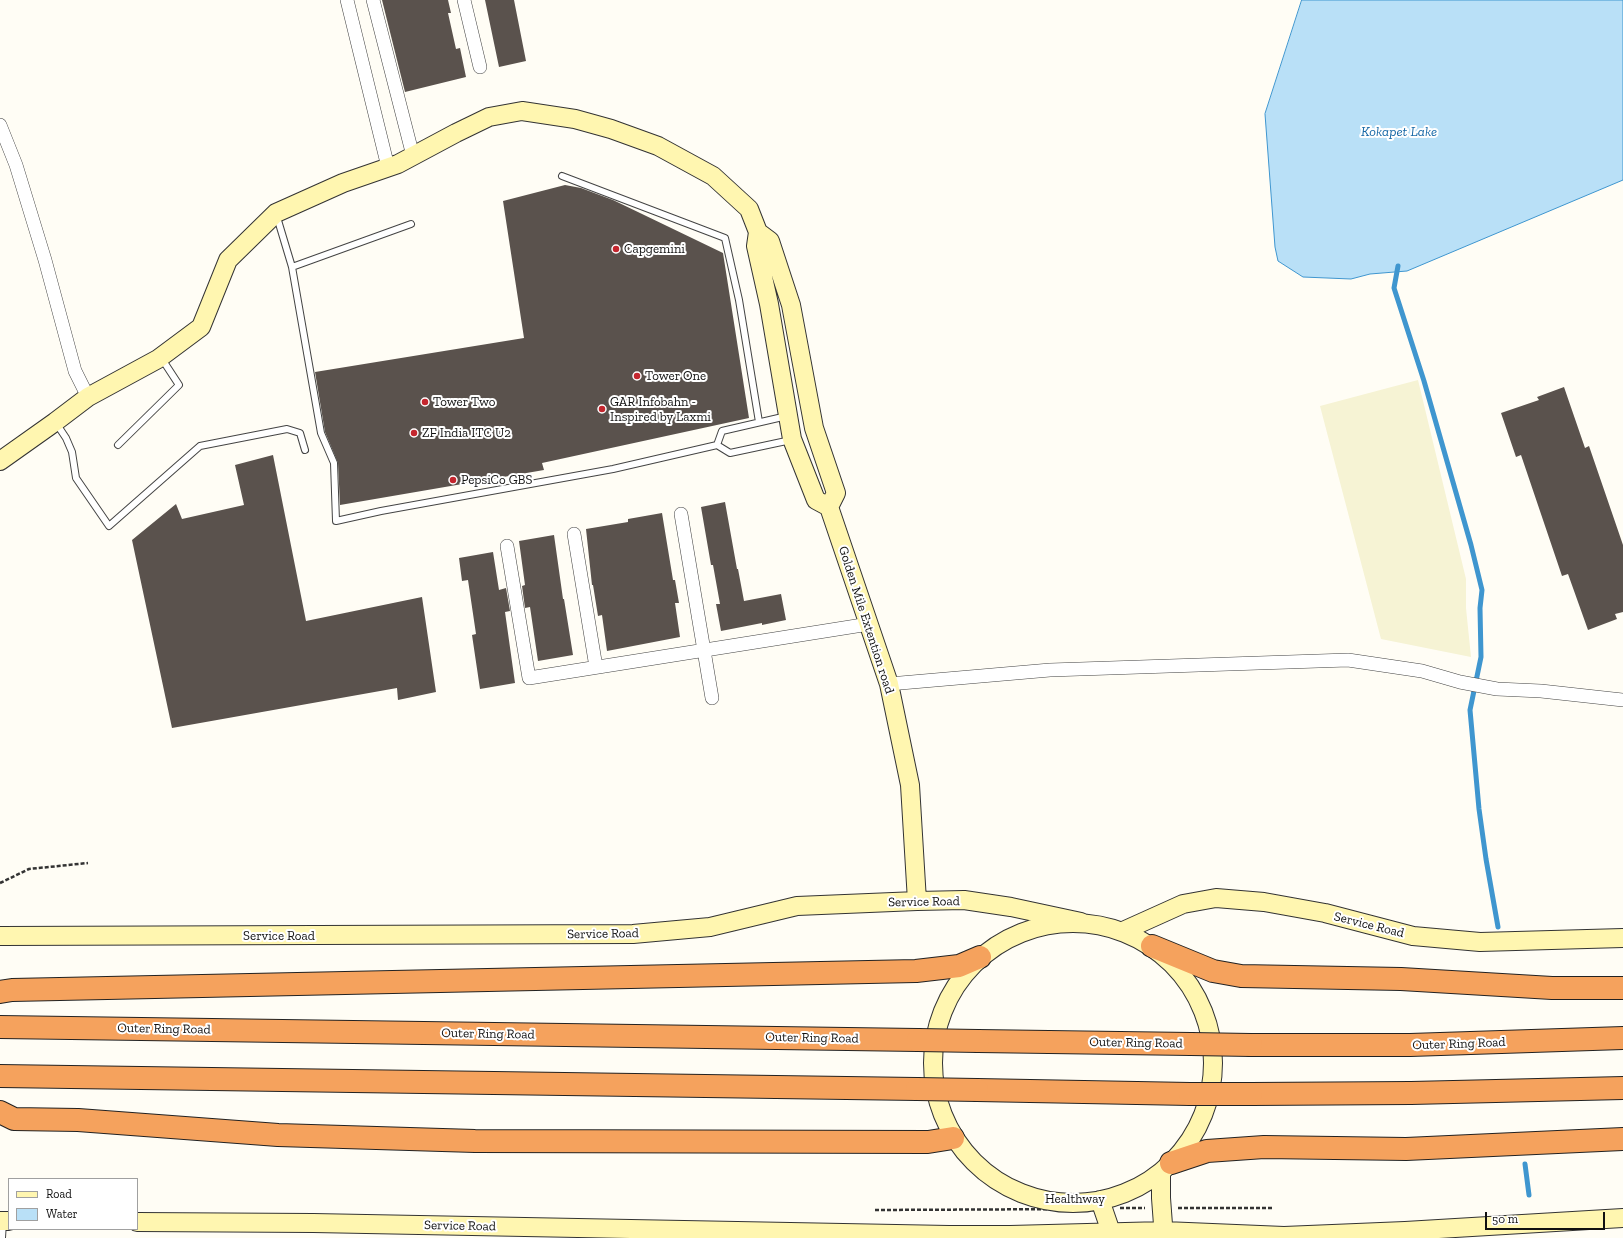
<!DOCTYPE html>
<html>
<head>
<meta charset="utf-8">
<style>
  body { margin:0 }
  #map { position:relative; width:1623px; height:1238px; overflow:hidden; background:#fffdf5; font-family:"Zilla Slab",serif }
  canvas { display:block }
  .legend { position:absolute; left:8px; top:1178px; width:130px; height:52px; box-sizing:border-box; background:#fff; border:1px solid #a0a0a0; margin:0; padding:5px 7px; list-style:none; font-size:12px; color:#111 }
  .legend li { display:flex; align-items:center; gap:8px; height:20px }
  .legend b { width:20px; border:1px solid #a0a0a0 }
  .scale { position:absolute; left:1485px; top:1212px; width:120px; height:18px; box-sizing:border-box; border:2px solid #111; border-top:0; padding-left:5px; font-size:12px; line-height:14px; white-space:nowrap; color:#111; -webkit-text-stroke:3px #fff; paint-order:stroke }
</style>
</head>
<body>
<div id="map">
<canvas width="1623" height="1238"></canvas>
<ul class="legend">
<li><b style="height:5px;background:#fff6b0"></b>Road</li>
<li><b style="height:11px;background:#b9e0f7"></b>Water</li>
</ul>
<div class="scale">50 m</div>
</div>
<script>
const g = document.querySelector('canvas').getContext('2d');
g.lineJoin = 'round';
function fill(path, color) {
  g.fillStyle = color;
  g.fill(path, 'evenodd');
}
function trace(path, color, width, dash) {
  g.strokeStyle = color;
  g.lineWidth = width;
  g.lineCap = dash ? 'butt' : 'round';
  g.setLineDash(dash || []);
  g.stroke(path);
}
function write(font, color, halo, rows, align = 'center') {
  g.font = font + ' "Zilla Slab",serif';
  g.lineWidth = 4;
  g.setLineDash([]);
  g.textBaseline = 'middle';
  g.strokeStyle = halo;
  g.fillStyle = color;
  for (const [text, x, y, turn = 0] of rows) {
    g.save();
    g.translate(x, y);
    g.rotate((+turn || 0) * Math.PI / 180);
    g.textAlign = isNaN(turn) ? turn : align;
    if (halo) g.strokeText(text, 0, 0);
    g.fillText(text, 0, 0);
    g.restore();
  }
}
fill(new Path2D(`
  M1418,380L1466,579V608L1471,657L1381,639L1320,406Z`), '#f6f3d4');
const water = new Path2D(`
  M1302,0H1623V180L1407,271L1370,274L1351,279L1303,277L1278,261L1275,247L1265,114Z`);
fill(water, '#b9e0f7');
trace(water, '#3f96cf', 1);
trace(new Path2D(`
  M1398,266L1394,288L1424,381L1471,545L1482,590L1480,608L1481,657L1470,710L1479,809L1486,859L1498,927
  M1525,1164L1529,1195`), '#3f96cf', 5);
fill(new Path2D(`
  M382,0H448L451,13H448L456,49L460,48L466,77L405,92Z
  M485,0H514L526,61L499,67Z
  M565,185L581,188L613,200L723,253L749,418L542,463L544,470L340,505L338,463L325,432L315,372L524,338L503,201Z
  M1564,387L1585,448L1589,446L1623,545V612L1615,614L1617,619L1588,630L1568,574L1562,576L1521,455L1516,457L1501,413L1539,400L1537,397Z
  M273,455L306,621L422,597L436,692L398,700L397,688L172,728L132,540L176,504L182,519L244,505L235,465Z
  M725,502L737,569H738L744,601L781,594L786,620L762,625V623L721,631L716,604H720L713,565H711L701,507Z
  M662,513L673,580H675L679,603H675L680,637L607,651L602,615L598,616L593,585H592L586,529L628,522V519Z
  M554,535L563,599H564L573,655L538,661L530,607L525,608L522,586L525,585L519,541Z
  M493,552L499,590L506,588L510,611L505,612L515,683L480,689L472,635L476,634L468,580L462,581L459,558Z`), '#5a524d');
const lane = new Path2D(`
  M562,176L725,238L739,300L759,422
  M277,217L292,267L321,433L334,463L336,521L381,511L613,469L717,445
  M292,267L411,224
  M787,416L722,431L717,445L730,453L791,440
  M56,423L66,438L72,452L76,478L109,526L200,446L287,429L300,433L305,450
  M118,445L179,385L162,359
  M2,1238L3,1222`);
const street = new Path2D(`
  M347,0L388,167
  M373,0L413,156
  M464,0L480,67
  M0,125L16,165L45,260L75,371L88,397
  M681,514L712,698
  M574,534L596,667
  M507,546L529,678L869,624
  M889,684L1050,670L1348,660L1422,671L1460,682L1497,689L1541,691L1623,700`);
const secondary = new Path2D(`
  M758,232L770,241L791,305L814,428L836,493L829,507
  M0,461L55,422L88,397L158,359L201,327L228,260L276,213L343,183L398,164L456,133L489,117L522,111L575,119L611,129L658,146L713,176L749,209L758,232L756,246L769,304L792,439L816,500L829,507L889,684L910,785L917,901
  M933 1063a140 140 0 1 1 280 0a140 140 0 1 1-280 0Z
  M1123,931L1183,904L1216,898L1264,902L1325,913L1413,936L1480,942L1623,938
  M0,936L633,934L710,927L797,906L917,901L964,900L1011,907L1081,922
  M1161,1172V1198L1164,1238
  M1100,1200L1113,1238
  M0,1221H9
  M137,1222L313,1223L949,1235H1010L1164,1231L1284,1236L1405,1231L1623,1218`);
const highway = new Path2D(`
  M1152,946L1213,971L1241,976L1401,979L1552,988H1623
  M0,992L12,990L916,971L959,966L980,957
  M0,1027L918,1040
  M978,1041L1191,1044
  M1251,1045H1410L1623,1038
  M0,1076L917,1089
  M977,1090L1190,1094
  M1251,1094L1411,1093L1623,1088
  M0,1112L14,1119L78,1120L278,1135L475,1141L928,1142L953,1138
  M1171,1163L1207,1151L1264,1147L1406,1149L1623,1139`);
trace(lane, '#444', 8);
trace(street, '#444', 14);
trace(secondary, '#333', 20);
trace(highway, '#222', 24);
trace(new Path2D(`
  M0,883L29,869L88,863
  M1120,1208H1145
  M1178,1208H1274
  M875,1210L1085,1209`), '#333', 2.5, [4, 2]);
trace(lane, '#fff', 6);
trace(street, '#fff', 13);
trace(secondary, '#fff6b0', 18);
trace(highway, '#f5a25d', 22);
const highwayBridge = new Path2D(`
  M918,1040L978,1041
  M1191,1044L1251,1045
  M917,1089L977,1090
  M1190,1094H1251`);
trace(highwayBridge, '#222', 24, []);
trace(highwayBridge, '#f5a25d', 22);
for (const [x, y, r, color] of [
  [616,249,4,"#c4262e"],
  [637,376,4,"#c4262e"],
  [425,402,4,"#c4262e"],
  [602,409,4,"#c4262e"],
  [414,433,4,"#c4262e"],
  [453,480,4,"#c4262e"]
]) {
  const dot = new Path2D();
  dot.arc(x, y, r, 0, 2 * Math.PI);
  g.fillStyle = color;
  g.fill(dot);
  trace(dot, '#fff', 1.5);
}
write('13px', '#111', '#fff', [
  ["Capgemini",624,249],
  ["Tower One",645,376],
  ["Tower Two",433,402],
  ["GAR Infobahn -",610,402],
  ["Inspired by Laxmi",610,417],
  ["ZF India ITC U2",422,433],
  ["PepsiCo GBS",461,480]
], 'left');
write('13px', '#111', '#fff', [
  ["Golden Mile Extention road",866,620,72],
  ["Service Road",924,902,-1],
  ["Service Road",1369,925,14],
  ["Service Road",603,934,-1],
  ["Service Road",279,936],
  ["Outer Ring Road",164,1029,1],
  ["Outer Ring Road",488,1034,1],
  ["Outer Ring Road",812,1038,1],
  ["Outer Ring Road",1136,1043,1],
  ["Outer Ring Road",1459,1044,-2],
  ["Healthway",1075,1199],
  ["Service Road",460,1226,1]
]);
write('italic 14px', '#1768a6', '#fff', [
  ["Kokapet Lake",1399,132]
]);
</script>
</body>
</html>
